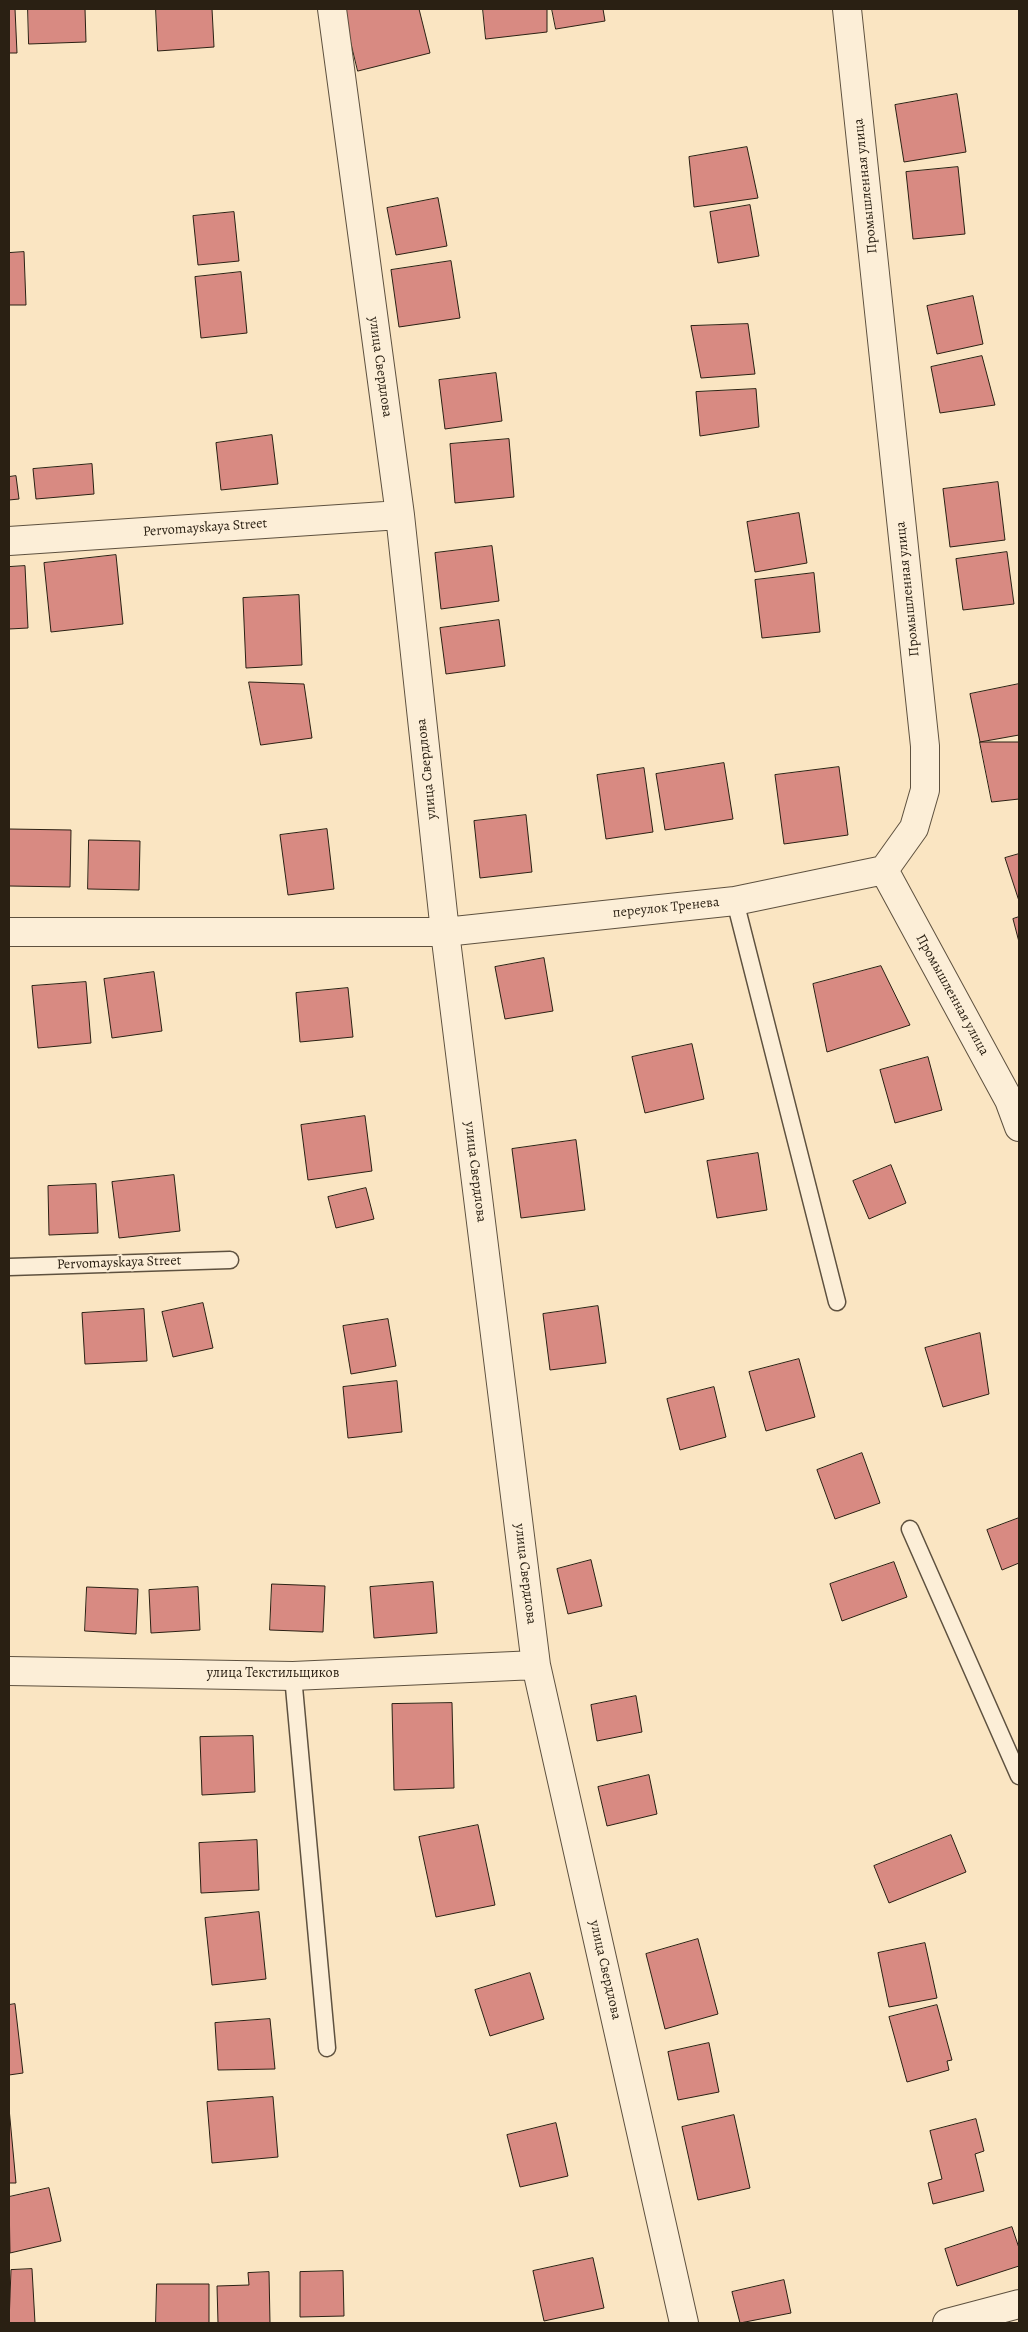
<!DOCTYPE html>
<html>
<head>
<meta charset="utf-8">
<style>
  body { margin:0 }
  #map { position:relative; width:1028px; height:2332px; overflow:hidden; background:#fae5c2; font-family:Alegreya,serif }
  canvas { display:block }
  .frame { position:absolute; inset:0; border:10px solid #2a2013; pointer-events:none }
</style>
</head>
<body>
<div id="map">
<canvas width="1028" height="2332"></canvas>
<div class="frame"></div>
</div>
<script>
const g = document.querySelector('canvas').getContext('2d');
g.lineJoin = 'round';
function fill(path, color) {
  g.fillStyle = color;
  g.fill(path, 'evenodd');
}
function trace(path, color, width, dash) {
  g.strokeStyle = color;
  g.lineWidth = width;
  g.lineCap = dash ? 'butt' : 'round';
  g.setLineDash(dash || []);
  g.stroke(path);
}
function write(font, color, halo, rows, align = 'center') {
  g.font = font + ' Alegreya,serif';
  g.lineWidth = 4;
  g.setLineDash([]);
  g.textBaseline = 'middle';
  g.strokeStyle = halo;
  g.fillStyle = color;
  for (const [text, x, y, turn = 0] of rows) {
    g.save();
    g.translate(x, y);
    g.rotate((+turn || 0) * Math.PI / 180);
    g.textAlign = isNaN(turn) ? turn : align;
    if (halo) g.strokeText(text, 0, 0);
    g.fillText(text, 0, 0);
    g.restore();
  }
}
const building = new Path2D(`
  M9,9H15L17,53H9Z
  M28,9H85L86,42L29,44Z
  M156,9H212L214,47L158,51Z
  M343,9H419L430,53L358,71Z
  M483,9H547V32L486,39Z
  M552,9H603L605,21L556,29Z
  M957,94L966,152L904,162L895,105Z
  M747,147L758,198L694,207L689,157Z
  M958,167L965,234L913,239L906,172Z
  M438,198L447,246L396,255L387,208Z
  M750,205L759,256L718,263L710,212Z
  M234,212L239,261L198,265L193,216Z
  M24,252L26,305H9V253Z
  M451,261L460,318L399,327L391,270Z
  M241,272L247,333L201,338L195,277Z
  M973,296L983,344L937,354L927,306Z
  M748,324L755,374L701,378L691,326Z
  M982,356L995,405L940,413L931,367Z
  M496,373L502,421L445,429L439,380Z
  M756,389L759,427L700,436L696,392Z
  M272,435L278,484L221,490L216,443Z
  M509,439L514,497L455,503L450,444Z
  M92,464L94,494L36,499L33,469Z
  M16,476L19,499L9,500V477Z
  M998,482L1005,540L950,547L943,489Z
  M799,513L807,563L755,572L747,522Z
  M492,546L499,601L441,609L435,553Z
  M1007,552L1014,604L963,610L956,559Z
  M116,555L123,624L51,632L44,563Z
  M25,566L28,628L9,629V567Z
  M814,573L820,632L762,638L755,580Z
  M299,595L302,665L246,668L243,598Z
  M499,620L505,666L446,674L440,628Z
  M249,682L304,684L312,738L261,745Z
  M1019,684V735L980,742L970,694Z
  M980,742H1019V799L992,802Z
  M724,763L733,819L665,830L656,774Z
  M839,767L848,835L784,844L775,775Z
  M644,768L653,832L606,839L597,775Z
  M526,815L532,872L480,878L474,821Z
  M9,829L71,830L70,887L9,886Z
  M327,829L334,889L288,895L280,835Z
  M89,840L140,841L139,890L88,889Z
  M1019,854V901L1005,858Z
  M1019,917V942L1013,919Z
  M544,958L553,1011L505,1019L495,967Z
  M881,966L910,1025L827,1052L813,984Z
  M154,972L162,1031L112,1038L104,979Z
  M86,982L91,1043L38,1048L32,986Z
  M348,988L353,1037L300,1042L296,993Z
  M692,1044L704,1099L645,1113L632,1057Z
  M928,1057L942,1110L895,1123L880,1070Z
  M365,1116L372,1171L308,1180L301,1125Z
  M576,1140L585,1210L521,1218L512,1149Z
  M758,1153L767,1210L717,1218L707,1161Z
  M891,1165L906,1203L869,1219L853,1181Z
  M174,1175L180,1231L119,1238L112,1182Z
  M96,1184L98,1233L49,1235L48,1186Z
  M366,1188L374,1219L336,1228L328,1197Z
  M203,1303L213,1348L173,1357L162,1312Z
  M598,1306L606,1363L550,1370L543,1314Z
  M144,1309L147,1361L85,1364L82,1313Z
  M388,1319L396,1366L351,1374L343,1326Z
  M980,1333L989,1394L943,1407L925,1348Z
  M799,1359L815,1417L766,1431L749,1372Z
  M397,1381L402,1432L348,1438L343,1387Z
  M714,1387L726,1437L680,1450L667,1399Z
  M862,1453L880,1503L835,1519L817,1470Z
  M1019,1518V1563L1002,1570L987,1530Z
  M591,1560L602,1606L568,1614L557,1569Z
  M894,1562L907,1597L842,1621L830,1584Z
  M433,1582L437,1633L374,1638L370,1587Z
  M272,1584L325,1586L323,1632L270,1630Z
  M87,1587L138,1589L136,1634L85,1631Z
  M198,1587L200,1630L151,1633L149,1590Z
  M636,1696L642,1732L597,1741L591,1705Z
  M452,1703L454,1788L394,1790L392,1704Z
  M253,1736L255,1792L202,1795L200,1737Z
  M649,1775L657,1814L607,1826L598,1787Z
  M478,1825L495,1905L436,1917L419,1837Z
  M951,1835L966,1872L889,1903L874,1866Z
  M257,1840L259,1890L201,1893L199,1843Z
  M259,1912L266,1979L212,1985L205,1918Z
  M698,1939L718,2014L665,2029L646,1954Z
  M925,1943L937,1998L889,2007L878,1953Z
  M530,1973L544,2019L490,2036L475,1990Z
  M15,2004L23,2073L9,2075V2005Z
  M937,2005L952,2060L947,2061L949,2070L907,2082L889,2017Z
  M270,2019L275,2069L218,2070L215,2023Z
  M709,2043L719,2092L678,2100L668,2052Z
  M273,2097L278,2157L212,2163L207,2102Z
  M9,2108L16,2183H9Z
  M734,2115L750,2188L698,2200L682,2127Z
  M976,2119L984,2151L975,2154L984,2191L933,2204L928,2183L942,2179L930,2131Z
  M556,2123L568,2176L520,2187L507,2135Z
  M49,2188L61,2241L10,2253L9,2197Z
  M1012,2227L1019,2248V2266L957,2286L945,2249Z
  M593,2258L604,2308L544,2321L533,2271Z
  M32,2269L35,2323H9L11,2270Z
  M343,2271L344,2316L300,2317V2272Z
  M269,2272L270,2323H218L217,2286L249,2285L248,2273Z
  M784,2280L791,2313L740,2323L732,2292Z
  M157,2284H209V2323H156Z`);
fill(building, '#d88a82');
trace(building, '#2a2013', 1);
const lane = new Path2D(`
  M735,901L837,1302
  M9,1267L230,1260
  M910,1529L1019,1776
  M293,1676L327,2048`);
const street = new Path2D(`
  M332,9L400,515L445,932L536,1665L684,2323
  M847,9L925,746V790L914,828L884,870L1009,1100L1019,1127
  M9,541L400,515
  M9,932H445L735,901L884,870
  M9,1671L293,1676L536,1665
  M947,2323L1019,2304`);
trace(lane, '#5e513f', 19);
trace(street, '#5e513f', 30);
trace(lane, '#fceed7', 16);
trace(street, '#fceed7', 28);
write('14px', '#2a2013', '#fceed7', [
  ["Промышленная улица",866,186,-96],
  ["улица Свердлова",380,367,82],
  ["Pervomayskaya Street",205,528,-4],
  ["Промышленная улица",908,589,-96],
  ["улица Свердлова",427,769,-96],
  ["переулок Тренева",666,908,-6],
  ["Промышленная улица",952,995,61],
  ["улица Свердлова",475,1172,83],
  ["Pervomayskaya Street",119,1263,-2],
  ["улица Свердлова",525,1574,83],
  ["улица Текстильщиков",273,1674],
  ["улица Свердлова",605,1970,77]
]);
</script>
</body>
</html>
